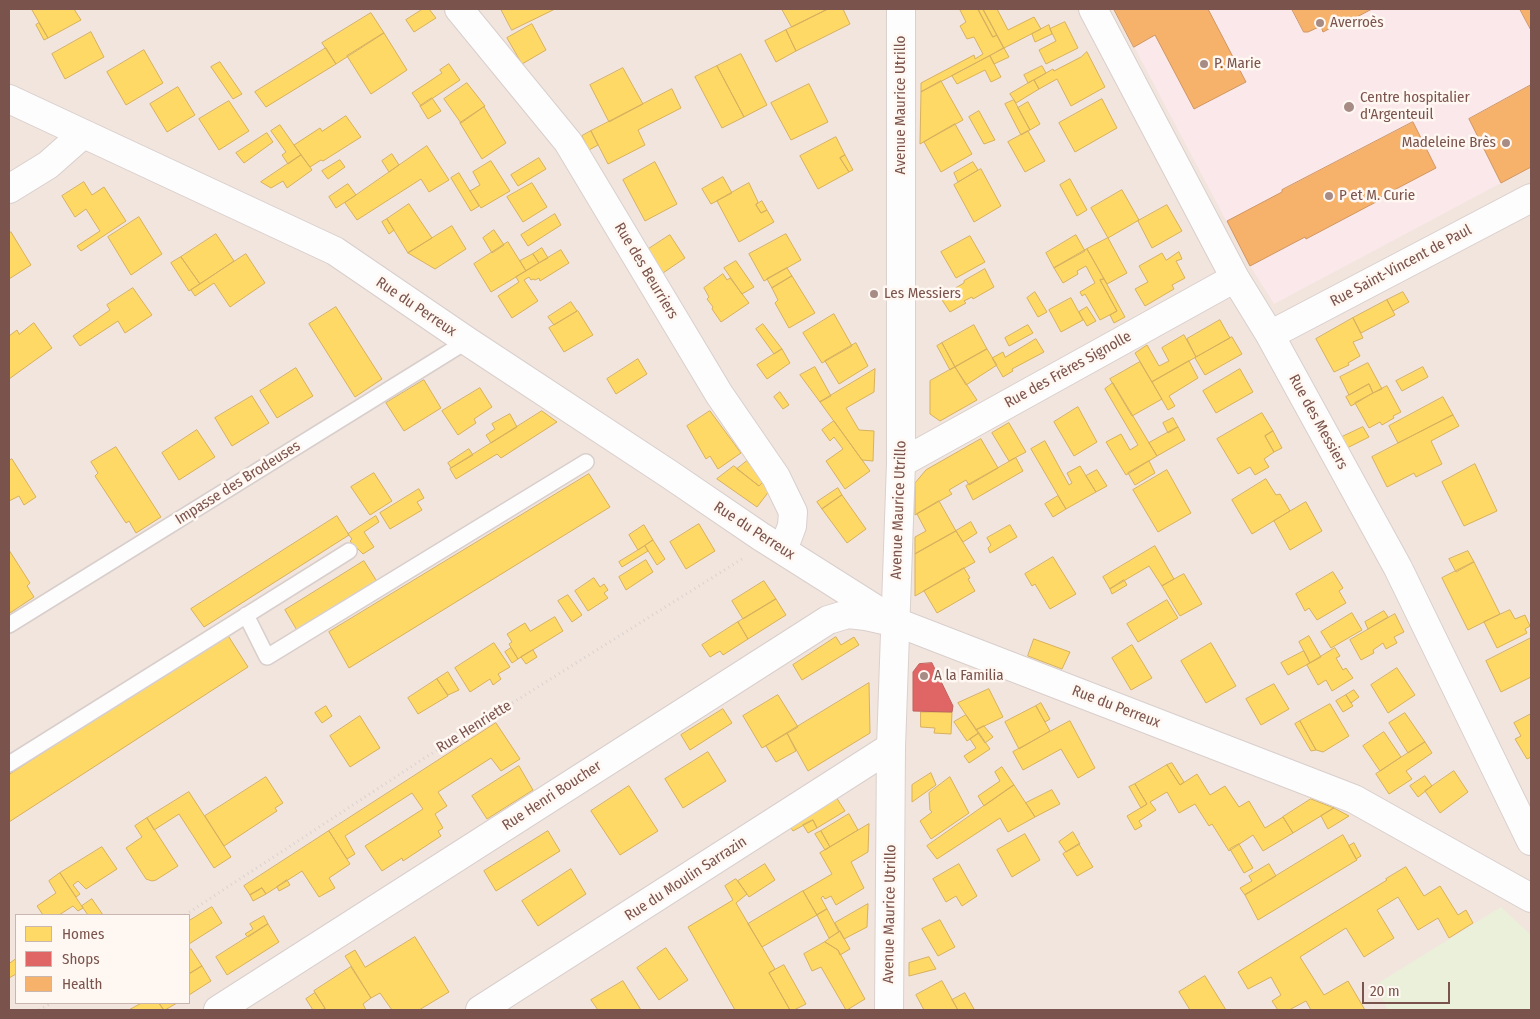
<!DOCTYPE html>
<html>
<head>
<meta charset="utf-8">
<style>
  body { margin:0 }
  #map { position:relative; width:1540px; height:1019px; overflow:hidden; background:#f9f4ef; font-family:"Fira Sans Condensed",sans-serif }
  canvas { display:block }
  .frame { position:absolute; inset:0; border:10px solid #7a544c; pointer-events:none }
  .legend { position:absolute; left:15px; top:914px; width:175px; height:90px; box-sizing:border-box; background:#fff7f2; border:1px solid #cab6b0; margin:0; padding:6px 9px; list-style:none; font-size:15px; color:#7a544c }
  .legend li { display:flex; align-items:center; gap:10px; height:25px }
  .legend b { width:25px; border:1px solid #cab6b0 }
  .scale { position:absolute; left:1362px; top:982px; width:88px; height:22px; box-sizing:border-box; border:2px solid #7a544c; border-top:0; padding-left:6px; font-size:15px; line-height:18px; white-space:nowrap; color:#7a544c; -webkit-text-stroke:4px #fff7f2; paint-order:stroke }
</style>
</head>
<body>
<div id="map">
<canvas width="1540" height="1019"></canvas>
<div class="frame"></div>
<ul class="legend">
<li><b style="height:14px;background:#ffd966"></b>Homes</li>
<li><b style="height:14px;background:#e06666"></b>Shops</li>
<li><b style="height:14px;background:#f6b26b"></b>Health</li>
</ul>
<div class="scale">20 m</div>
</div>
<script>
const g = document.querySelector('canvas').getContext('2d');
g.lineJoin = 'round';
function fill(path, color) {
  g.fillStyle = color;
  g.fill(path, 'evenodd');
}
function trace(path, color, width, dash) {
  g.strokeStyle = color;
  g.lineWidth = width;
  g.lineCap = dash ? 'butt' : 'round';
  g.setLineDash(dash || []);
  g.stroke(path);
}
function write(font, color, halo, rows, align = 'center') {
  g.font = font + ' "Fira Sans Condensed",sans-serif';
  g.lineWidth = 5;
  g.setLineDash([]);
  g.textBaseline = 'middle';
  g.strokeStyle = halo;
  g.fillStyle = color;
  for (const [text, x, y, turn = 0] of rows) {
    g.save();
    g.translate(x, y);
    g.rotate((+turn || 0) * Math.PI / 180);
    g.textAlign = isNaN(turn) ? turn : align;
    if (halo) g.strokeText(text, 0, 0);
    g.fillText(text, 0, 0);
    g.restore();
  }
}
fill(new Path2D(`
  M9,9H1531V1010H9ZM16,915H189V1003H16Z`), '#f2e5dd');
fill(new Path2D(`
  M1114,9H1531V167L1274,304L1250,266Z`), '#fae8ea');
fill(new Path2D(`
  M1501,907L1531,935V1010H1388L1375,985Z`), '#eaf0da');
const homes = new Path2D(`
  M35,9H74L81,20L48,38L32,10Z
  M423,9H429L436,18L414,32L406,20Z
  M501,9H555L512,30Z
  M782,9H828L792,27Z
  M828,9H843L850,24L796,51L786,30Z
  M962,9H978L993,37L997,35L1004,48L921,92V83L974,55L975,59L983,54L974,37L967,39L960,26L966,22L960,10Z
  M978,9H983L997,35L993,37Z
  M983,9H997L1008,30L1034,17L1041,29L1004,48Z
  M371,13L384,33L336,64L322,43Z
  M1065,22L1078,48L1046,64L1039,50L1056,41L1050,29Z
  M39,23L48,38L44,40L36,25Z
  M532,24L546,50L522,64L507,38Z
  M1049,25L1052,34L1035,42L1032,34Z
  M786,30L796,51L776,62L765,41Z
  M91,32L104,57L65,79L52,54Z
  M384,33L407,70L371,94L347,56Z
  M326,48L336,64L266,107L255,92Z
  M1004,48L1009,57L994,64L990,56Z
  M144,50L163,83L126,105L107,72Z
  M1087,52L1105,87L1071,106L1057,79L1039,89L1034,80L1053,69L1054,71L1081,57Z
  M741,54L767,105L744,117L717,66Z
  M990,56L1001,77L991,82L985,70L957,84L952,76Z
  M220,62L242,94L233,99L211,67Z
  M449,64L460,80L421,106L412,93L442,73L440,70Z
  M717,66L744,117L722,128L695,77Z
  M1042,66L1046,73L1028,83L1024,75Z
  M623,68L643,104L609,122L590,85Z
  M1034,80L1039,89L1016,103L1010,94Z
  M941,81L963,120L920,144L921,92Z
  M467,83L485,106L461,123L444,99Z
  M809,84L828,122L791,140L771,103Z
  M178,87L195,115L167,132L150,104Z
  M672,89L681,108L638,130L645,145L608,164L591,131Z
  M432,98L441,111L428,119L420,106Z
  M1102,99L1117,128L1075,152L1059,123Z
  M1014,100L1030,130L1021,135L1005,104Z
  M229,101L249,131L219,150L199,119Z
  M1028,102L1040,124L1030,130L1018,108Z
  M484,107L506,143L482,159L460,123Z
  M979,111L995,140L984,144L969,117Z
  M346,116L361,137L323,161L321,160L310,167L294,145L320,128L322,131Z
  M955,124L972,154L941,172L924,142Z
  M280,125L301,155L288,164L282,155L286,152L271,131Z
  M591,131L598,145L589,150L582,136Z
  M1028,131L1045,161L1025,172L1008,142Z
  M267,133L273,142L244,163L236,153Z
  M836,137L845,155L840,158L849,172L818,189L800,156Z
  M427,146L449,180L429,192L421,179L357,220L345,203Z
  M392,154L399,165L389,172L382,161Z
  M301,155L312,170L287,188L283,181L271,188L261,182Z
  M845,155L853,170L849,172L840,158Z
  M539,158L546,169L518,186L511,175Z
  M340,160L345,167L328,179L322,171Z
  M491,161L510,191L481,208L470,191L480,185L473,172Z
  M655,162L677,204L645,221L623,180Z
  M973,162L978,170L958,182L954,173Z
  M981,169L1001,206L974,222L954,185Z
  M459,173L479,206L471,211L451,178Z
  M723,177L732,193L711,204L702,189Z
  M1070,179L1087,210L1077,216L1060,185Z
  M84,182L92,195L104,187L126,221L81,251L77,246L100,231L86,209L75,217L62,196Z
  M532,183L547,207L523,222L507,197Z
  M749,183L758,202L756,205L761,213L767,210L774,222L739,242L717,201Z
  M348,184L356,195L336,208L329,197Z
  M1122,190L1139,220L1108,238L1091,208Z
  M762,201L767,210L761,213L756,205Z
  M409,204L432,238L408,253L387,219Z
  M1167,205L1182,231L1152,248L1138,221Z
  M555,214L561,225L528,246L521,235Z
  M139,217L162,254L131,275L108,237Z
  M387,219L394,230L389,234L382,222Z
  M452,226L466,249L435,269L408,253Z
  M494,230L504,245L492,253L483,238Z
  M11,232L31,265L9,279V234Z
  M216,234L234,261L200,284L181,257Z
  M786,234L801,260L764,281L749,254Z
  M670,235L685,258L660,275L644,252Z
  M1076,235L1085,251L1054,268L1046,253Z
  M970,236L985,262L956,278L941,252Z
  M1108,238L1127,273L1107,284L1087,249Z
  M508,242L526,271L491,292L474,264Z
  M542,248L548,258L539,263L533,254Z
  M1087,249L1104,279L1100,280L1117,311L1100,320L1085,294L1082,296L1080,292L1095,283L1086,266L1077,271L1078,274L1063,283L1054,268Z
  M561,250L569,263L540,281L539,278L535,280L533,279L531,280L529,277L524,280L538,301L512,318L498,296L519,282L516,277Z
  M1179,252L1182,259L1176,261L1185,278L1172,285L1174,289L1145,306L1135,289L1148,282L1139,266L1162,253L1166,260Z
  M246,254L265,283L230,307L214,283L195,296L191,290Z
  M533,254L539,263L526,271L520,261Z
  M181,257L200,284L189,291L171,263Z
  M736,261L754,287L742,294L724,268Z
  M787,268L792,276L772,288L767,279Z
  M985,269L994,287L973,299L972,297L964,301L966,303L950,312L940,297L964,283V281Z
  M723,274L727,280L730,278L749,303L721,322L712,309L713,307L707,299L709,297L704,288Z
  M792,276L815,313L789,328L775,303L778,300L772,288Z
  M1104,279L1125,317L1114,323L1110,315L1117,311L1100,280Z
  M133,288L152,315L125,333L118,321L80,346L73,336L110,310L107,305Z
  M1035,292L1047,312L1038,317L1027,298Z
  M1403,292L1409,302L1393,311L1387,300Z
  M1071,298L1083,320L1061,332L1049,310Z
  M1387,300L1395,315L1361,333L1353,318Z
  M571,302L577,311L554,325L548,317Z
  M336,307L382,379L355,397L309,324Z
  M1087,307L1096,321L1087,326L1079,312Z
  M578,311L593,335L564,352L549,328Z
  M834,314L852,346L822,363L803,333Z
  M1353,318L1363,338L1353,342L1360,356L1348,363L1349,365L1334,372L1316,339Z
  M1220,320L1230,338L1196,357L1187,339Z
  M34,323L52,348L9,379V336L17,330L19,334Z
  M763,324L782,349L774,354L756,329Z
  M974,325L987,349L955,367L942,343Z
  M1028,325L1033,333L1009,346L1005,338Z
  M1184,335L1196,357L1152,382L1135,353L1147,345L1159,366L1169,361L1162,348Z
  M1232,337L1242,354L1205,375L1195,358Z
  M1036,339L1044,352L1012,369L1013,371L1003,377L992,358L1003,352L1005,357Z
  M856,343L868,366L839,384L825,361Z
  M942,343L955,367L950,370L937,346Z
  M782,349L790,363L767,379L757,365Z
  M987,349L997,365L966,385L955,367Z
  M638,359L647,374L616,394L607,379Z
  M1189,361L1198,378L1169,396L1175,406L1168,410L1152,382Z
  M1140,362L1162,399L1132,416L1110,379Z
  M1368,363L1382,389L1373,393L1369,384L1349,395L1340,377Z
  M815,367L831,396L820,402L800,375Z
  M955,367L977,400L940,421L930,414V381Z
  M1423,367L1428,377L1402,391L1396,381Z
  M296,368L313,396L277,418L260,391Z
  M875,369L874,392L846,408L859,430L874,431L873,461L862,460L820,402Z
  M1240,369L1253,392L1216,413L1203,391Z
  M424,380L441,408L404,431L386,403Z
  M1113,383L1157,456L1126,475L1106,442L1121,434L1130,450L1138,445L1105,389Z
  M1369,384L1373,393L1351,406L1346,397Z
  M1387,386L1401,412L1393,416L1394,418L1382,425L1380,422L1369,428L1355,403Z
  M480,388L492,407L474,419L476,423L458,435L442,411Z
  M780,392L789,405L783,409L774,397Z
  M252,396L269,423L232,446L215,418Z
  M1443,397L1453,415L1398,443L1389,426Z
  M1078,407L1097,442L1074,456L1054,422Z
  M542,411L557,422L501,458L497,454L456,479L450,469Z
  M710,411L741,453L718,469L710,456L706,459L687,426Z
  M1262,413L1273,431L1265,436L1274,452L1264,459L1269,467L1255,475L1250,467L1238,474L1217,439Z
  M510,414L517,427L491,443L486,435L495,429L492,424Z
  M1453,415L1459,426L1431,441L1442,464L1416,477L1414,473L1387,487L1372,457Z
  M1173,418L1178,427L1168,433L1163,423Z
  M834,421L870,471L845,489L826,461L843,449L834,437L830,441L822,430Z
  M1009,423L1026,452L1009,461L992,433Z
  M1178,427L1185,440L1157,456L1149,443Z
  M1363,427L1369,437L1347,448L1342,437Z
  M197,430L215,457L179,480L162,453Z
  M1273,431L1282,448L1274,452L1265,436Z
  M981,439L998,468L969,485L966,480L949,490L952,494L915,515V483L926,470Z
  M1045,441L1069,485L1072,483L1067,473L1080,466L1096,492L1066,509L1031,449Z
  M116,447L161,517L136,533L129,521L126,523L95,476L98,473L91,462Z
  M469,449L473,455L451,468L448,463Z
  M1016,458L1023,471L973,500L966,486Z
  M12,459L36,497L24,505L19,496L9,501V461Z
  M747,461L764,481L759,486L737,469Z
  M1149,461L1155,473L1135,485L1128,473Z
  M1475,464L1497,511L1464,526L1442,482Z
  M734,466L759,486L764,481L770,490L757,507L717,479Z
  M1097,470L1107,486L1096,492L1086,476Z
  M1167,470L1191,513L1158,532L1133,490Z
  M374,473L392,501L370,515L351,487Z
  M589,474L610,507L349,668L329,632Z
  M1266,479L1276,495L1280,494L1290,511L1252,534L1232,500Z
  M838,488L842,495L822,509L817,502Z
  M419,489L424,498L417,502L422,510L390,529L380,513Z
  M842,495L866,529L847,543L822,509Z
  M1058,496L1066,509L1053,517L1045,504Z
  M939,501L956,531L915,554V537L926,531L917,514Z
  M1306,502L1322,531L1290,550L1274,521Z
  M337,516L349,535L204,627L191,609Z
  M376,516L379,522L364,532L374,547L363,554L350,541L352,539L348,534Z
  M971,522L977,533L963,542L956,531Z
  M699,524L715,551L686,569L670,542Z
  M644,525L653,540L638,550L629,535Z
  M1010,525L1017,537L990,553L988,548L991,545L987,538Z
  M956,531L975,562L915,596V554Z
  M653,540L665,559L657,565L645,546Z
  M645,546L648,551L622,567L619,562Z
  M1155,546L1174,579L1162,586L1149,566L1110,589L1103,577Z
  M9,550L30,583L27,586L34,597L10,613Z
  M1468,551L1474,562L1456,572L1449,559Z
  M1053,557L1076,594L1050,609L1035,584L1032,586L1025,574Z
  M646,560L653,572L626,590L619,577Z
  M364,561L378,583L298,632L285,610Z
  M1474,562L1500,614L1468,630L1442,578Z
  M964,568L970,578L968,579L975,591L937,613L924,591Z
  M1333,572L1343,588L1339,591L1346,603L1317,620L1309,608L1305,611L1296,594Z
  M1184,574L1202,604L1180,616L1162,586Z
  M594,578L600,587L604,584L608,590L604,593L608,598L588,611L575,591Z
  M1124,580L1127,585L1112,594L1110,589Z
  M764,581L776,599L743,619L732,601Z
  M568,595L582,615L572,622L558,601Z
  M776,599L786,615L748,639L738,622Z
  M1167,600L1178,618L1138,642L1127,624Z
  M1510,610L1515,619L1525,615L1530,626L1525,629L1527,633L1497,648L1484,622Z
  M1384,611L1388,617L1368,629L1365,622Z
  M1352,613L1362,630L1331,648L1321,632Z
  M1395,614L1404,632L1394,637L1397,643L1386,649L1383,643L1373,650L1374,653L1361,660L1350,640Z
  M555,617L563,631L518,659L509,644L512,642L507,634L525,623L530,631Z
  M738,622L748,639L723,655L720,651L710,657L702,645Z
  M227,634L248,667L9,822V775Z
  M1309,636L1321,657L1310,663L1299,642Z
  M836,637L841,645L854,637L859,645L802,680L793,665Z
  M1531,638V677L1501,692L1486,661Z
  M1034,639L1070,652L1062,669L1028,656Z
  M494,643L510,667L498,674L501,679L493,685L490,679L470,692L455,668Z
  M1211,643L1236,686L1206,703L1181,661Z
  M1132,645L1152,678L1131,690L1112,658Z
  M511,648L518,659L512,663L505,652Z
  M1335,648L1340,656L1336,658L1343,670L1346,668L1353,678L1332,691L1326,680L1318,685L1307,665Z
  M533,650L537,657L526,664L521,657Z
  M1304,651L1310,663L1288,675L1281,663Z
  M1397,668L1415,695L1388,713L1371,685Z
  M448,672L459,690L448,695L437,679Z
  M437,679L448,696L418,714L408,698Z
  M869,683L870,733L808,771L787,733Z
  M1274,684L1289,709L1261,725L1246,699Z
  M989,689L1003,717L976,730L958,703Z
  M1354,690L1359,697L1351,703L1346,695Z
  M778,695L798,727L762,748L743,716Z
  M1346,695L1353,706L1343,712L1336,701Z
  M1041,703L1050,719L1045,722L1036,706Z
  M1330,704L1349,736L1323,752L1316,750L1300,721Z
  M326,706L332,716L322,723L315,713Z
  M1036,706L1050,731L1019,749L1005,722Z
  M723,709L732,723L690,750L681,735Z
  M921,712H952L951,734L934,733L935,728L921,727Z
  M1405,713L1425,742L1408,753L1389,723Z
  M1531,714V757L1527,759L1515,739L1521,736L1514,723Z
  M966,715L979,733L967,741L954,722Z
  M360,716L380,748L350,767L330,736Z
  M1070,721L1095,768L1078,778L1061,749L1023,770L1013,752Z
  M1300,721L1316,750L1311,751L1295,724Z
  M496,723L520,759L501,771L491,758L438,792L447,806L435,814L443,828L438,831L441,836L403,861L402,858L382,871L365,846L423,809L412,793L345,836L355,854L347,859L329,831Z
  M984,726L993,737L985,743L976,730Z
  M1384,732L1401,757L1380,771L1363,746Z
  M787,733L796,751L776,762L766,746Z
  M979,733L990,749L969,763L964,756L976,748L970,739Z
  M1425,742L1432,753L1406,771L1412,779L1389,794L1376,774Z
  M708,752L726,781L683,808L665,779Z
  M1172,763L1184,782L1180,785L1167,765Z
  M1167,765L1180,785L1197,774L1210,795L1225,786L1239,807L1249,801L1265,828L1283,817L1293,833L1263,851L1253,835L1229,851L1212,824L1209,826L1195,804L1179,813L1167,792L1150,802L1156,810L1139,821L1142,826L1135,830L1127,816L1147,804L1135,784Z
  M519,766L533,790L487,819L472,796Z
  M1002,767L1014,785L984,806L978,796L1000,781L995,772Z
  M1454,771L1468,792L1440,813L1425,791Z
  M931,773L936,785L912,802V785Z
  M1425,776L1432,786L1418,797L1410,786Z
  M266,777L283,803L275,808L277,811L224,846L205,816Z
  M950,777L969,813L931,839L920,821L932,812L930,810L929,793Z
  M1135,784L1147,804L1141,808L1129,787Z
  M1014,785L1035,817L1008,832L1000,818L937,859L927,846Z
  M629,786L658,831L620,855L591,811Z
  M1052,790L1060,804L1035,817L1026,803Z
  M189,792L231,857L214,868L179,814L154,830L147,818Z
  M836,797L845,811L817,828L813,820L793,831L789,825Z
  M1311,799L1334,808L1293,833L1283,817Z
  M1334,808L1349,816L1328,829L1321,816Z
  M849,814L858,830L830,847L821,831Z
  M147,818L178,866L156,880L152,881L146,879L126,848L142,837L135,826Z
  M813,820L817,828L808,833L803,825Z
  M869,824L868,852L851,862L864,888L836,905L831,896L825,899L823,896L821,898L827,909L817,915L803,891L832,874L820,853Z
  M329,831L350,864L329,878L335,888L319,897L302,871L266,894L262,888L250,895L244,886Z
  M548,831L560,851L496,891L484,871Z
  M821,831L830,847L825,850L815,834Z
  M1073,832L1080,844L1066,852L1059,842Z
  M1025,834L1040,860L1012,877L997,850Z
  M1343,835L1357,860L1258,920L1245,895Z
  M1354,843L1361,856L1356,859L1349,846Z
  M1079,844L1093,867L1077,876L1063,854Z
  M1239,844L1253,868L1244,873L1230,849Z
  M102,847L117,869L86,889L78,881L73,885L80,894L76,897L60,873Z
  M765,864L775,880L749,897L738,881Z
  M959,864L977,896L962,906L956,896L946,902L933,879Z
  M1269,864L1276,876L1245,895L1240,888L1252,881L1249,876Z
  M1406,867L1424,896L1440,886L1458,915L1466,910L1473,923L1449,938L1438,918L1418,930L1398,897L1377,910L1394,938L1364,957L1346,928L1300,957L1324,995L1348,981L1365,1010H1311L1306,1001L1289,1010H1278L1272,1001L1281,995L1271,977L1248,989L1238,972L1387,880L1386,879Z
  M571,869L586,894L538,926L522,901Z
  M60,873L83,908L78,911L73,906L59,915H43L37,906L56,893L49,881Z
  M736,879L747,894L736,903L775,969L769,973L790,1010H735L688,927L733,900L725,886Z
  M287,880L290,885L279,891L277,887Z
  M262,888L266,894L253,901L250,895Z
  M803,891L817,915L762,947L748,924Z
  M92,899L103,915H88L83,908L82,906Z
  M868,904L867,927L844,939L835,923Z
  M212,907L222,923L189,944V921Z
  M827,909L839,932L829,938L817,915Z
  M264,916L268,924L248,937L245,934L253,929L250,924Z
  M940,920L955,947L938,956L922,929Z
  M268,924L279,942L227,975L216,957Z
  M840,931L850,949L840,955L838,950L825,942Z
  M415,937L449,992L419,1010H392L380,993L371,998L345,956L355,950L365,967Z
  M825,942L838,950L865,999L847,1010H846L821,967L812,971L804,954Z
  M666,948L688,980L659,1000L637,968Z
  M191,949L202,966L189,974V951Z
  M929,957L936,969L909,976V963Z
  M16,959V974L9,978V964Z
  M784,965L806,1004L794,1010H790L769,973Z
  M202,966L211,981L189,995V974Z
  M351,967L371,998L363,1004L366,1010H326L314,991Z
  M1205,976L1226,1010H1190L1179,992Z
  M623,981L641,1010H598L591,1000Z
  M942,981L958,1010H924L916,995Z
  M315,993L325,1008L322,1010H313L306,999Z
  M965,993L974,1009L971,1010H958L952,1000Z
  M142,1003H159L164,1010H129Z
  M159,1003H177L165,1010H164Z`);
fill(homes, '#ffd966');
trace(homes, '#d7b15e', 1);
const shops = new Path2D(`
  M932,663L953,706L952,712L913,711V672L919,664Z`);
fill(shops, '#e06666');
trace(shops, '#c1615e', 1);
const health = new Path2D(`
  M1114,9H1208L1246,82L1194,109L1155,35L1134,47Z
  M1292,9H1372L1351,20L1350,18L1323,32L1321,26L1308,32H1304Z
  M1520,9H1531V30Z
  M1531,85V167L1501,183L1469,119Z
  M1413,122L1436,168L1375,200L1376,202L1306,239L1305,237L1250,266L1227,221L1282,192V190Z`);
fill(health, '#f6b26b');
trace(health, '#d19662', 1);
const lane = new Path2D(`
  M246,615L267,657L586,462
  M9,625L467,341
  M9,764L349,551`);
const street = new Path2D(`
  M459,9L568,142L719,394L776,477L793,512L792,526L783,550
  M1093,9L1235,278L1270,335L1398,568L1531,841
  M9,99L335,251L467,341L669,474L760,536L896,622L1354,799L1531,898
  M9,189L48,165L82,135
  M1270,335L1531,198
  M901,463L1235,278
  M218,1010L828,620L848,614L866,616L884,620
  M480,1010L891,747`);
const secondary = new Path2D(`
  M889,1010L891,747L901,463V9`);
trace(lane, '#d8cfcc', 18);
trace(street, '#d8cfcc', 30);
trace(secondary, '#dad0cc', 30);
trace(new Path2D(`
  M185,915L423,759L742,559
  M39,1010L51,1003`), '#dbd2cf', 3, [1, 4]);
trace(lane, '#fefdfd', 15);
trace(street, '#fefdfd', 28);
trace(secondary, '#fefdfd', 28);
for (const [x, y, r, color] of [
  [1320,23,5,"#a68c85"],
  [1204,64,5,"#a68c85"],
  [1349,107,6,"#a68c85"],
  [1506,143,5,"#a68c85"],
  [1329,196,5,"#a68c85"],
  [874,294,5,"#a68c85"],
  [924,676,5,"#a68c85"]
]) {
  const dot = new Path2D();
  dot.arc(x, y, r, 0, 2 * Math.PI);
  g.fillStyle = color;
  g.fill(dot);
  trace(dot, '#fff7f2', 2);
}
write('15px', '#7a544c', '#fff7f2', [
  ["Averroès",1330,23],
  ["P. Marie",1214,64],
  ["Centre hospitalier",1360,98],
  ["d'Argenteuil",1360,115],
  ["Madeleine Brès",1496,143,"right"],
  ["P et M. Curie",1339,196],
  ["Les Messiers",884,294],
  ["A la Familia",934,676]
], 'left');
write('15px', '#7a544c', '#fff7f2', [
  ["Avenue Maurice Utrillo",901,105,-90],
  ["Rue Saint-Vincent de Paul",1401,266,-28],
  ["Rue des Beurriers",646,271,59],
  ["Rue du Perreux",416,307,34],
  ["Rue des Frères Signolle",1068,370,-29],
  ["Rue des Messiers",1318,422,61],
  ["Impasse des Brodeuses",238,483,-32],
  ["Avenue Maurice Utrillo",899,510,-88],
  ["Rue du Perreux",754,531,33],
  ["Rue du Perreux",1116,707,21],
  ["Rue Henriette",474,727,-32],
  ["Rue Henri Boucher",552,796,-33],
  ["Rue du Moulin Sarrazin",686,879,-33],
  ["Avenue Maurice Utrillo",890,914,-89]
]);
</script>
</body>
</html>
